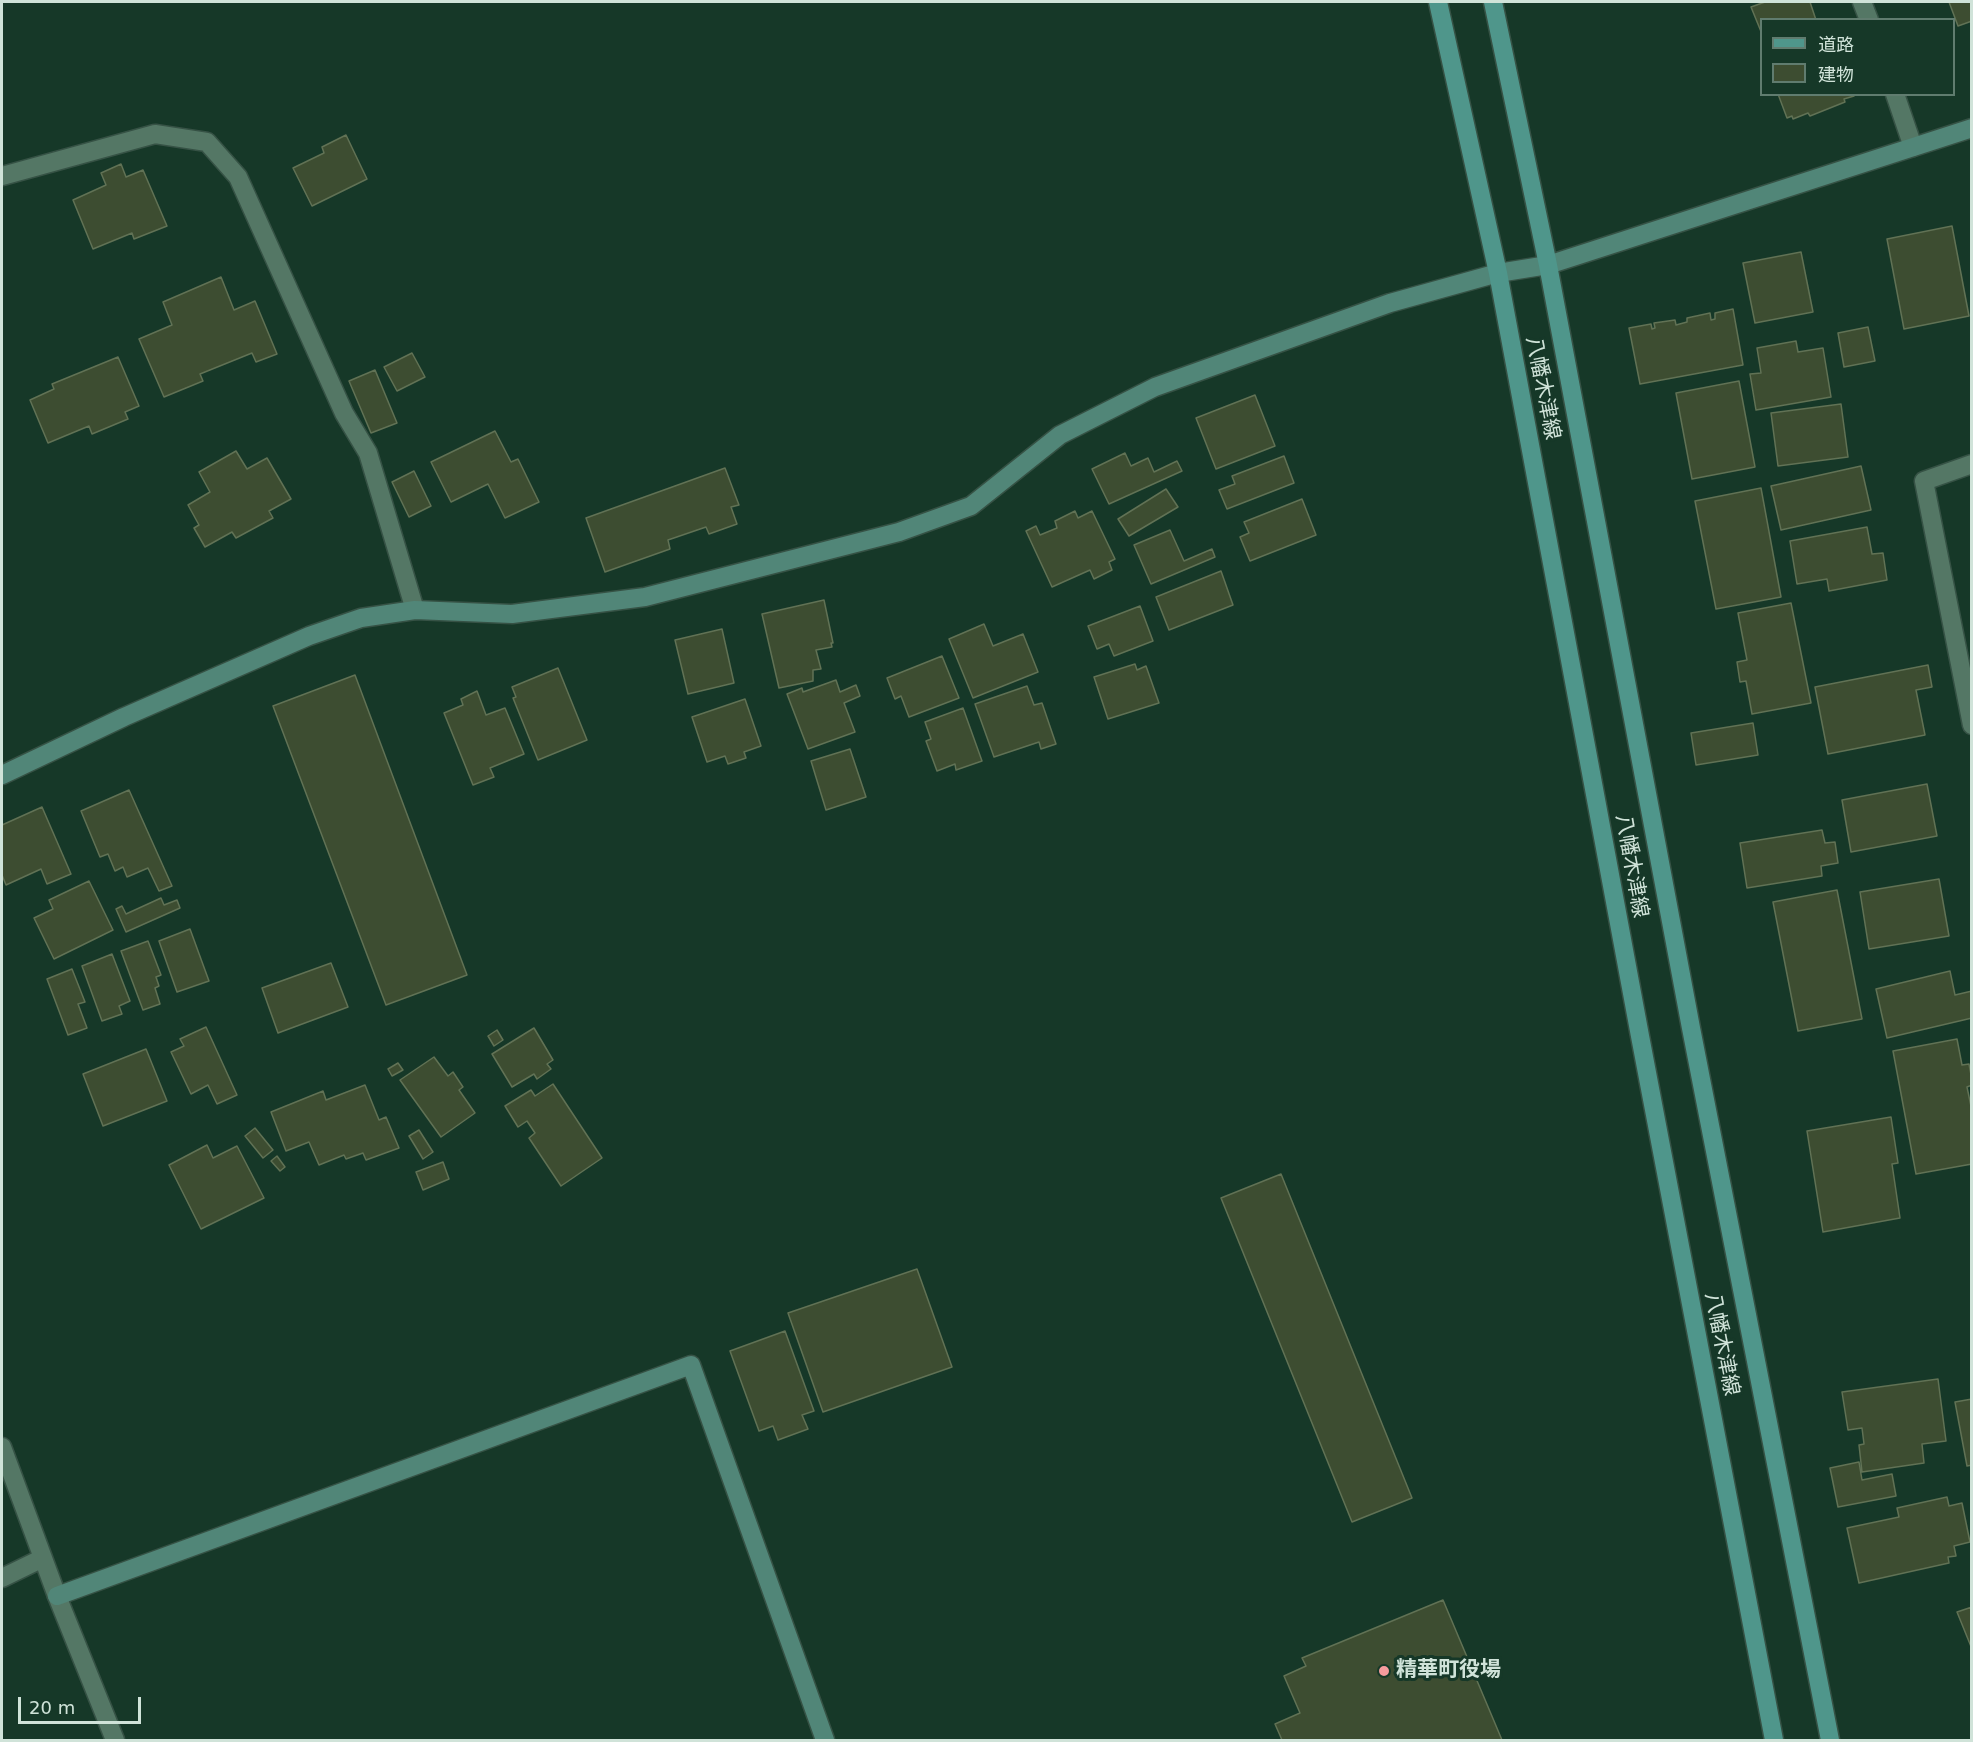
<!DOCTYPE html>
<html>
<head>
<meta charset="utf-8">
<style>
  body { margin:0 }
  #map { position:relative; width:1973px; height:1742px; overflow:hidden; background:#163828; font-family:"DejaVu Sans","Noto Sans JP",sans-serif }
  canvas { display:block }
  .frame { position:absolute; inset:0; border:3px solid #d0e3d9; pointer-events:none }
  .legend { position:absolute; left:1760px; top:18px; width:195px; height:78px; box-sizing:border-box; background:#163828; border:2px solid #607c6f; margin:0; padding:8px 10px; list-style:none; font-size:18px; color:#d0e3d9 }
  .legend li { display:flex; align-items:center; gap:12px; height:30px }
  .legend b { width:30px; border:2px solid #607c6f }
  .scale { position:absolute; left:18px; top:1697px; width:123px; height:27px; box-sizing:border-box; border:3px solid #d0e3d9; border-top:0; padding-left:8px; font-size:18px; line-height:21px; white-space:nowrap; color:#d0e3d9; -webkit-text-stroke:4px #163828; paint-order:stroke }
</style>
</head>
<body>
<div id="map">
<canvas width="1973" height="1742"></canvas>
<div class="frame"></div>
<ul class="legend">
<li><b style="height:8px;background:#4f968b"></b>道路</li>
<li><b style="height:16px;background:#3d4d31"></b>建物</li>
</ul>
<div class="scale">20 m</div>
</div>
<script>
const g = document.querySelector('canvas').getContext('2d');
g.lineJoin = 'round';
function fill(path, color) {
  g.fillStyle = color;
  g.fill(path, 'evenodd');
}
function trace(path, color, width, dash) {
  g.strokeStyle = color;
  g.lineWidth = width;
  g.lineCap = dash ? 'butt' : 'round';
  g.setLineDash(dash || []);
  g.stroke(path);
}
function write(font, color, halo, rows, align = 'center') {
  g.font = font + ' "DejaVu Sans","Noto Sans JP",sans-serif';
  g.lineWidth = 6;
  g.setLineDash([]);
  g.textBaseline = 'middle';
  g.strokeStyle = halo;
  g.fillStyle = color;
  for (const [text, x, y, turn = 0] of rows) {
    g.save();
    g.translate(x, y);
    g.rotate((+turn || 0) * Math.PI / 180);
    g.textAlign = isNaN(turn) ? turn : align;
    if (halo) g.strokeText(text, 0, 0);
    g.fillText(text, 0, 0);
    g.restore();
  }
}
const building = new Path2D(`
  M1765,2H1810L1816,20H1762V34L1751,7Z
  M1949,2H1972V21L1958,26Z
  M1778,94H1853L1854,96L1844,99L1845,102L1810,116L1808,113L1793,119L1792,116L1787,118Z
  M346,135L367,179L312,206L293,168L324,153L322,147Z
  M121,164L126,177L143,170L167,226L134,239L132,233L93,249L73,200L106,185L101,173Z
  M1952,226L1969,316L1904,329L1887,239Z
  M1801,252L1813,312L1755,323L1743,263Z
  M221,277L234,310L255,301L277,354L256,362L252,353L200,374L203,381L164,397L139,339L172,325L163,302Z
  M1733,309L1743,365L1640,384L1629,328L1651,324L1652,329L1655,328L1654,323L1675,320L1676,325L1687,322V318L1710,313L1711,320L1715,319V313Z
  M1868,327L1875,361L1844,367L1838,333Z
  M1796,341L1798,352L1823,348L1831,397L1756,410L1750,374L1761,373L1757,348Z
  M412,353L425,377L397,391L384,367Z
  M118,357L139,406L125,412L128,419L92,434L89,426L48,443L30,400L54,389L52,384Z
  M375,370L397,423L371,433L349,381Z
  M1739,381L1755,467L1692,479L1676,393Z
  M1255,395L1275,446L1216,469L1196,418Z
  M1841,404L1848,457L1778,466L1771,413Z
  M495,431L511,462L518,459L539,502L505,518L488,484L451,502L431,462Z
  M236,451L247,469L267,458L291,499L269,511L273,518L236,538L232,532L205,547L194,528L199,525L188,505L210,492L199,472Z
  M1125,453L1131,466L1148,458L1154,472L1177,461L1182,471L1109,504L1092,469Z
  M1284,456L1294,483L1227,509L1219,490L1235,484L1232,476Z
  M1861,466L1871,510L1781,530L1771,486Z
  M725,468L739,505L731,507L737,524L709,534L706,527L668,540L670,549L605,572L586,518Z
  M414,471L431,506L409,517L392,482Z
  M1761,488L1781,597L1716,609L1695,501Z
  M1166,489L1178,507L1129,536L1118,519Z
  M1302,499L1316,535L1250,561L1240,537L1249,533L1244,522Z
  M1075,511L1078,518L1092,511L1115,559L1109,562L1112,570L1094,579L1090,570L1052,587L1026,531L1036,526L1040,535L1057,528L1055,521Z
  M1867,527L1872,554L1883,553L1887,580L1829,591L1827,579L1797,584L1790,541Z
  M1170,530L1184,561L1212,549L1215,557L1151,584L1134,545Z
  M1221,571L1233,605L1169,630L1156,597Z
  M824,600L833,643H831L832,647L816,650L821,669L813,670V681L779,688L762,614Z
  M1791,603L1811,703L1752,714L1746,681L1740,682L1737,662L1747,660L1738,613Z
  M1140,606L1153,641L1114,656L1109,644L1097,649L1088,626Z
  M984,624L993,646L1023,634L1038,672L973,698L949,639Z
  M722,629L734,683L688,694L675,640Z
  M942,656L959,698L909,717L901,696L895,699L887,678Z
  M1135,664L1137,670L1146,666L1159,703L1108,719L1094,677Z
  M1928,665L1932,687L1916,690L1925,735L1828,754L1815,687Z
  M558,668L587,740L538,760L513,698L516,697L512,687Z
  M355,675L467,975L386,1005L273,706Z
  M836,680L840,692L856,685L860,696L844,703L855,732L808,749L787,694L802,688L803,692Z
  M1027,686L1034,705L1042,703L1056,744L1041,749L1039,742L994,757L975,704Z
  M477,691L486,715L505,708L524,754L490,768L494,777L473,785L444,713L463,705L461,699Z
  M745,699L761,746L744,752L746,758L728,764L725,756L707,762L692,717Z
  M963,708L982,761L956,770L955,764L937,771L926,741L931,739L925,722Z
  M1753,723L1758,755L1696,765L1691,733Z
  M850,749L866,797L826,810L811,761Z
  M1927,784L1937,836L1851,852L1842,800Z
  M129,790L172,886L159,891L148,868L127,877L123,867L115,871L108,854L100,857L81,811Z
  M42,807L71,874L47,884L41,869L6,885L2,875V825Z
  M1822,830L1825,843L1835,842L1838,863L1821,866L1822,876L1747,888L1740,843Z
  M1939,879L1949,936L1869,949L1860,892Z
  M89,881L113,930L54,959L34,918L53,909L49,900Z
  M1837,890L1862,1019L1798,1031L1773,902Z
  M161,898L164,905L177,900L180,908L126,932L116,909L122,906L126,914Z
  M190,929L209,981L177,992L159,941Z
  M148,941L161,975L156,977L159,986L155,988L160,1004L143,1010L121,951Z
  M112,954L130,1001L119,1006L122,1014L102,1021L82,966Z
  M331,963L348,1007L278,1033L262,988Z
  M72,969L85,1002L78,1004L87,1028L68,1035L47,979Z
  M1950,971L1955,995L1972,991V1018L1887,1038L1876,989Z
  M206,1027L237,1095L217,1104L208,1085L191,1094L171,1052L184,1046L180,1039Z
  M534,1028L553,1060L547,1064L551,1069L537,1079L534,1074L512,1087L492,1054Z
  M497,1030L503,1040L494,1046L488,1036Z
  M1957,1039L1962,1065L1969,1064L1972,1080V1085L1967,1087L1972,1111V1164L1916,1174L1893,1051Z
  M146,1049L167,1101L103,1126L83,1074Z
  M434,1057L448,1076L453,1072L463,1087L459,1090L475,1113L441,1137L400,1080Z
  M398,1063L403,1070L392,1076L388,1069Z
  M553,1084L602,1158L561,1186L529,1138L535,1133L527,1121L518,1127L505,1106L531,1090L535,1096Z
  M365,1085L379,1120L386,1117L399,1148L366,1160L363,1153L346,1159L344,1155L319,1165L309,1142L286,1151L271,1112L323,1091L326,1100Z
  M1891,1117L1898,1163L1892,1164L1900,1218L1823,1232L1807,1131Z
  M255,1128L273,1150L263,1158L245,1136Z
  M419,1130L433,1152L423,1159L409,1136Z
  M207,1145L213,1158L237,1146L264,1198L201,1229L169,1165Z
  M277,1156L285,1167L280,1171L271,1161Z
  M443,1162L449,1179L423,1190L416,1172Z
  M1281,1174L1412,1498L1352,1522L1221,1198Z
  M917,1269L952,1367L823,1412L788,1313Z
  M785,1331L814,1411L802,1415L808,1429L778,1440L773,1426L759,1431L730,1351Z
  M1938,1379L1946,1441L1922,1444L1924,1463L1862,1472L1859,1445L1864,1444L1862,1428L1848,1430L1842,1392Z
  M1972,1399V1465L1967,1466L1955,1402Z
  M1859,1462L1862,1480L1892,1474L1896,1496L1838,1507L1830,1468Z
  M1947,1497L1949,1506L1962,1503L1970,1542L1954,1546L1956,1556L1948,1557L1949,1563L1859,1583L1847,1528L1899,1517L1897,1508Z
  M1443,1600L1502,1740H1282L1275,1724L1300,1713L1284,1676L1306,1666L1302,1658Z
  M1972,1607V1649L1957,1612Z`);
fill(building, '#3d4d31');
trace(building, '#617255', 1.5);
const street = new Path2D(`
  M1862,2L1869,20
  M1895,94L1913,147
  M2,176L155,134L207,142L238,177L344,413L368,453L415,610
  M1972,464L1924,481L1972,725
  M2,1447L57,1596L115,1740
  M2,1578L43,1558`);
const secondary = new Path2D(`
  M2,775L124,717L309,636L361,618L415,610L512,614L645,597L899,532L971,506L1060,435L1155,387L1390,303L1498,273L1548,265L1972,128
  M57,1596L691,1365L825,1740`);
const primary = new Path2D(`
  M1438,2L1498,273L1640,1036L1774,1740
  M1493,2L1548,265L1691,1028L1830,1740`);
trace(street, '#365245', 21);
trace(secondary, '#365245', 21);
trace(primary, '#365245', 21);
trace(street, '#547765', 18);
trace(secondary, '#518678', 18);
trace(primary, '#4f968b', 18);
for (const [x, y, r, color] of [
  [1384,1671,6,"#f59b9d"]
]) {
  const dot = new Path2D();
  dot.arc(x, y, r, 0, 2 * Math.PI);
  g.fillStyle = color;
  g.fill(dot);
  trace(dot, '#163828', 2);
}
write('21px', '#d0e3d9', '#163828', [
  ["八幡木津線",1542,388,79],
  ["八幡木津線",1631,866,80],
  ["八幡木津線",1721,1344,79]
]);
write('bold 21px', '#d0e3d9', '#163828', [
  ["精華町役場",1396,1671]
], 'left');
</script>
</body>
</html>
